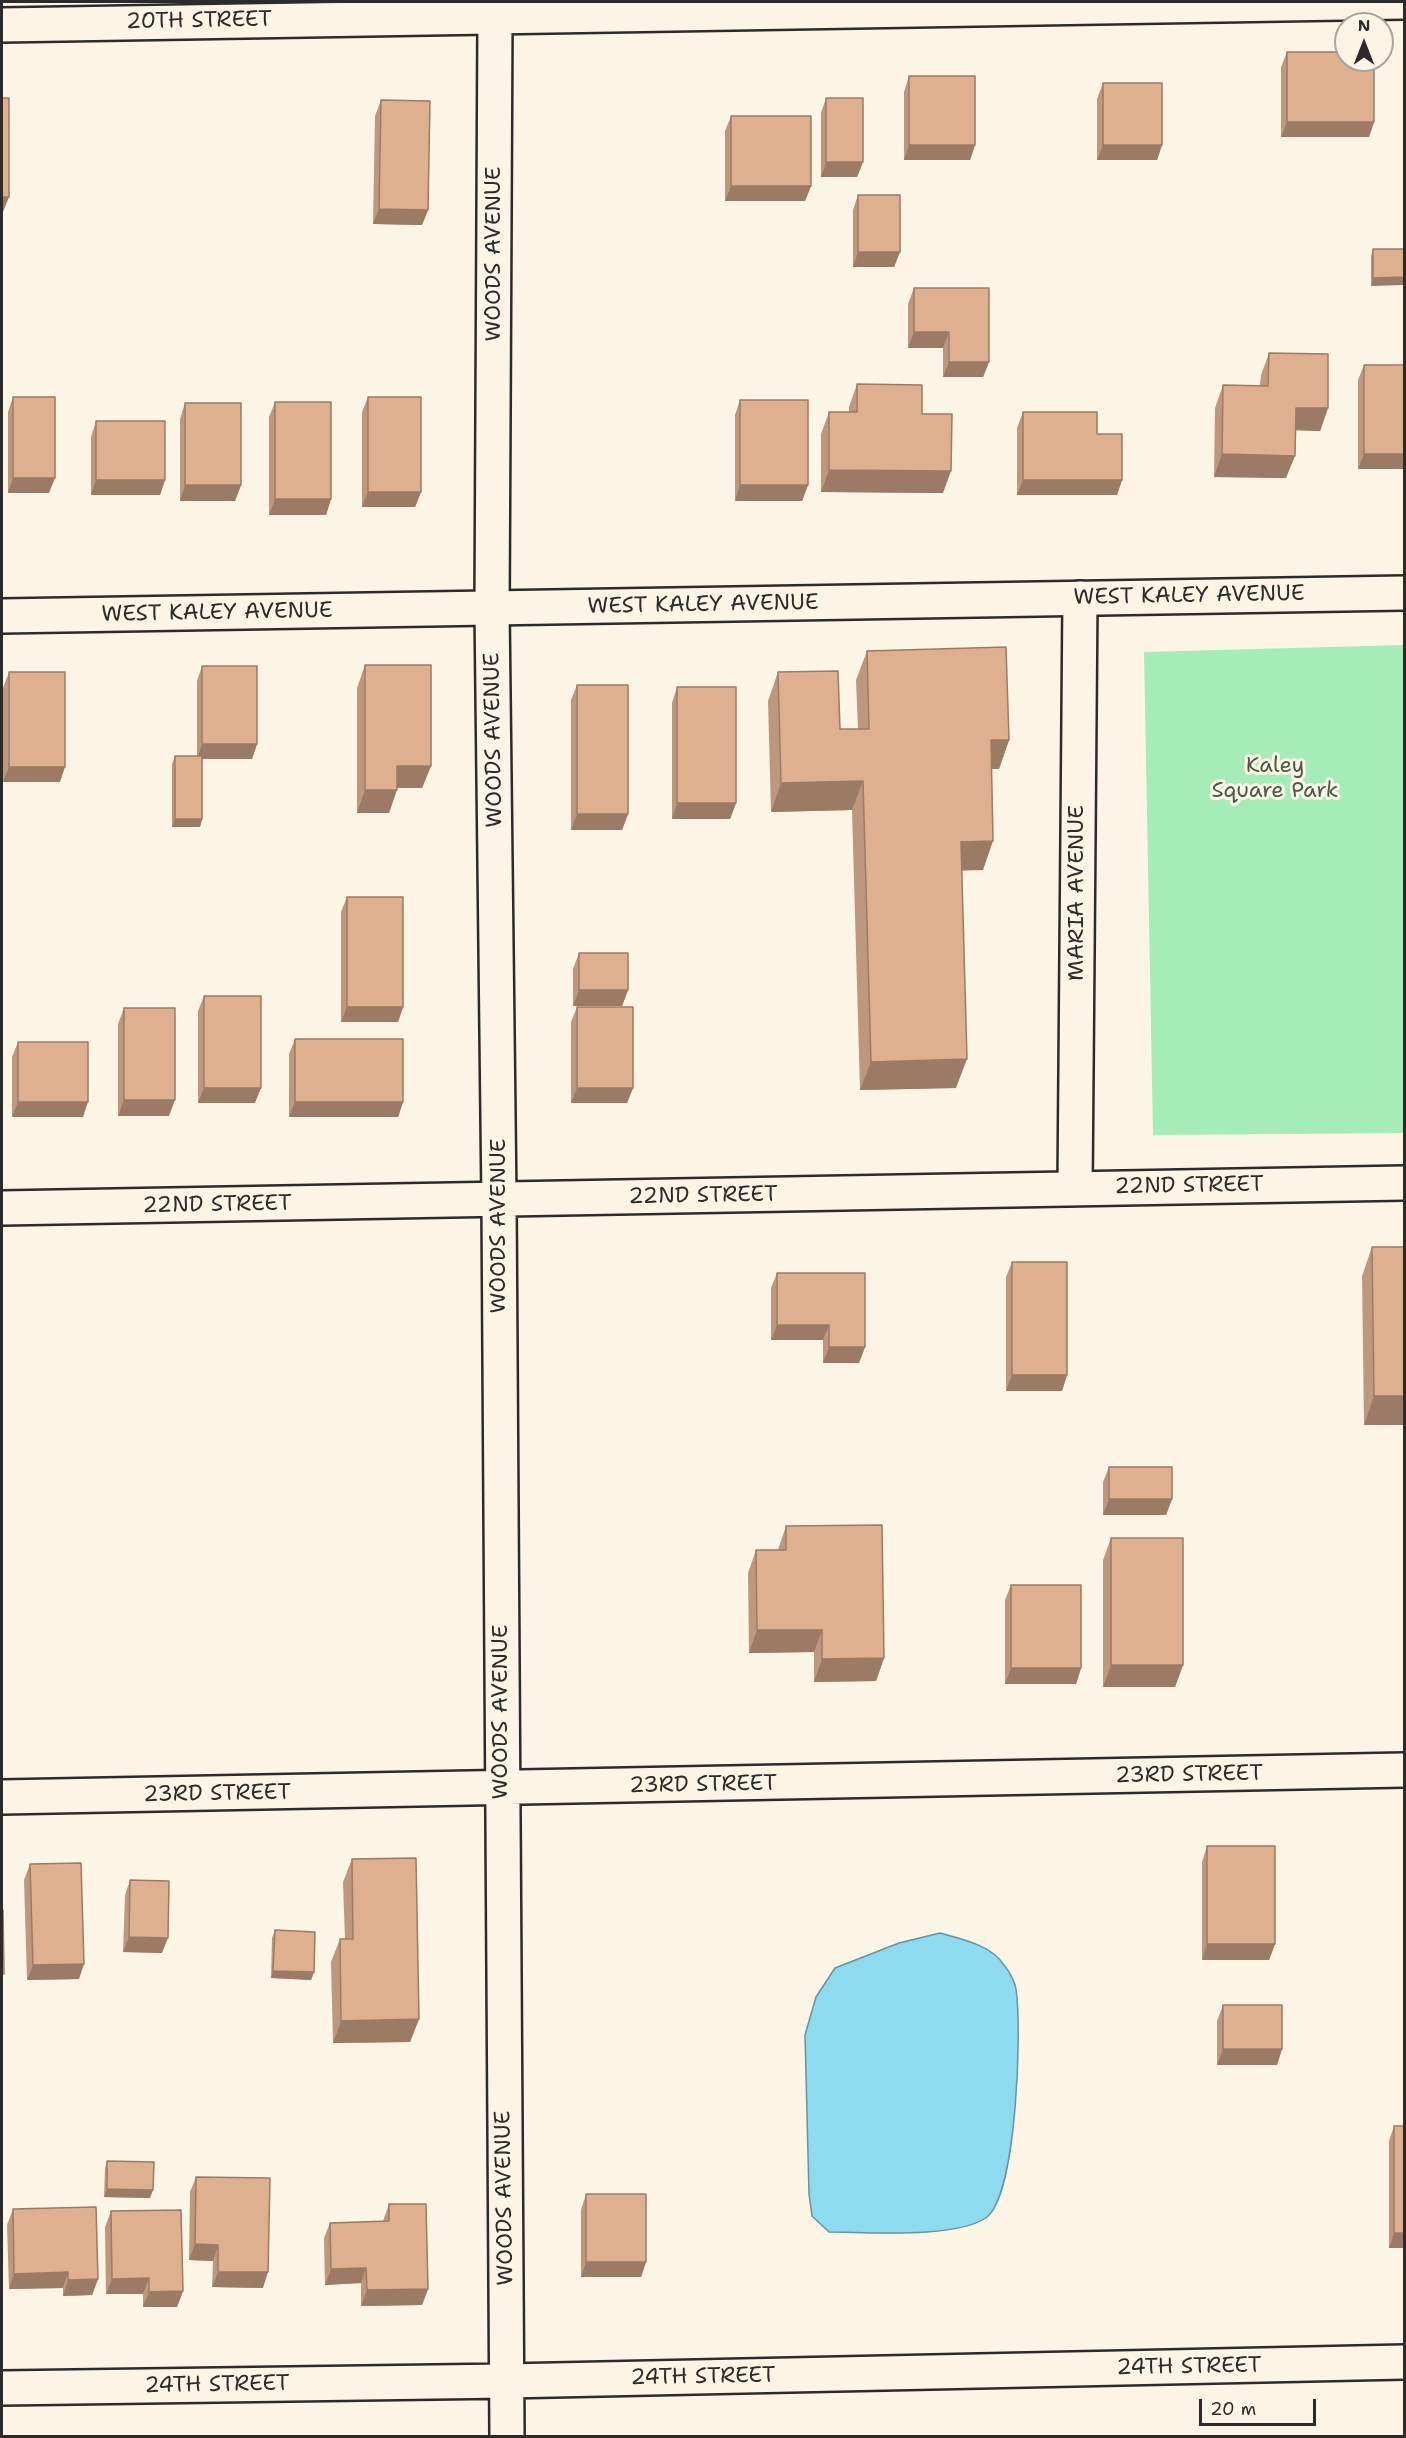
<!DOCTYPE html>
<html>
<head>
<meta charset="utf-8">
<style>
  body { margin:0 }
  #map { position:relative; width:1406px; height:2438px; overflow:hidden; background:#fcf5e5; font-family:"Shantell Sans",sans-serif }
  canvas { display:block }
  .frame { position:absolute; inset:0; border:3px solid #2b2b2b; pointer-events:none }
  .north { position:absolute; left:1334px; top:12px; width:60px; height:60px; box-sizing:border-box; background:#fcf5e5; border:2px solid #a8a49b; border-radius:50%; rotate:0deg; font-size:16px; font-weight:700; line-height:24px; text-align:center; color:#2b2b2b }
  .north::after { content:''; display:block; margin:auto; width:21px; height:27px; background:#2b2b2b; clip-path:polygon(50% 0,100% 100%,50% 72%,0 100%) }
  .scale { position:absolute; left:1199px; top:2399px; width:117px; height:27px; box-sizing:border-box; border:3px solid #2b2b2b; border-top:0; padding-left:8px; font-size:18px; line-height:21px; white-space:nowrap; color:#2b2b2b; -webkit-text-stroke:4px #fcf5e5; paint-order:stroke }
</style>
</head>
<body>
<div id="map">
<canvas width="1406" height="2438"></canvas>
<div class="frame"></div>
<div class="north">N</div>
<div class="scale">20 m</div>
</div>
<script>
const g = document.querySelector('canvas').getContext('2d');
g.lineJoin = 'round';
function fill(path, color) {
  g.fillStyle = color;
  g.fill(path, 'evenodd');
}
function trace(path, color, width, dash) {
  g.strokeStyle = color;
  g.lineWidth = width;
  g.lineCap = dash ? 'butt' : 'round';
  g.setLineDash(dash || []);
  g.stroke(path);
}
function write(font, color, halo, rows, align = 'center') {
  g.font = font + ' "Shantell Sans",sans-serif';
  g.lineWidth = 6;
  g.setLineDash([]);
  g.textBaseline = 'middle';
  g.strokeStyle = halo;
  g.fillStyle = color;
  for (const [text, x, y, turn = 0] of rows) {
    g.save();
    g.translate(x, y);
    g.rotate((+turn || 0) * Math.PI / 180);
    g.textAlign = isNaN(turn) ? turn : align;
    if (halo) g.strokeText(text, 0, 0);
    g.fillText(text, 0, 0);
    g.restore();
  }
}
fill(new Path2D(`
  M1404,645V1133L1153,1135L1144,652Z`), '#a5ecb8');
const water = new Path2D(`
  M940,1933C962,1939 991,1945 1004,1965C1009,1971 1015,1982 1016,1989C1022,2029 1017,2192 987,2217C958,2239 866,2232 829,2232L812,2216L809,2194L805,2035L816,1997L835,1968L899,1943Z`);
fill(water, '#8edaef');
trace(water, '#6694a1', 1.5);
const street = new Path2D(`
  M495,16L492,609L499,1201L507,2436
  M2,25L1404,2
  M1075,1188L1080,598
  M2,1208L1404,1183
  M2,1797L1404,1770
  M2,2388L507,2381L1404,2362`);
const secondary = new Path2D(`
  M2,616L1404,593`);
trace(street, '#2b2b2b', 38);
trace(secondary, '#2b2b2b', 38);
trace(street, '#fcf5e5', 33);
trace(secondary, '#fcf5e5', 33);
fill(new Path2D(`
  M1287,52L1374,122L1369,137H1281V67Z
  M909,76L975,145L970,160H904V92Z
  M1103,83L1162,145L1157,160H1097V99Z
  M826,98L863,162L857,177H821V113Z
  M381,100L428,210L422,225L373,224L375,116Z
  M731,116L811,186L805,201H725V131Z
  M858,195L900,252L894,267H853V210Z
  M1373,249H1404L1371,286V256Z
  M914,288L989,362L983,377H943V348H908V304Z
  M1269,353L1328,408L1320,431L1295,430L1286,478L1214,477L1215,408L1223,385L1260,386L1261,375Z
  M1364,365L1404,469H1358V380Z
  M857,384L922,414L943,493L821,492V434L829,412H849V407Z
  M13,397L49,493H8V412Z
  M368,397L421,492L415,507H362V412Z
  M740,400L808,485L802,501H735V415Z
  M275,402L331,499L326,515H269V417Z
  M185,403L241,485L235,501H180V419Z
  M1023,412L1097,434L1122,480L1117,495H1017V428Z
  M96,421L165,480L160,495H91V437Z
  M867,651L1009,740L999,769H992L983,870H962L956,1088L860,1090L852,810L771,812L768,701L778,672L840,729H858L856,680Z
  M365,665L431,766L422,788H397L389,813H357V688Z
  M202,666L257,744L252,759H202V819L200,827H172V764L175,756H197V681Z
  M9,672L60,782H3V688Z
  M577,685L628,814L622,830H571V700Z
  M677,687L736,803L730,819H672V703Z
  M347,897L403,1007L398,1022H341V912Z
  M579,953L628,990L622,1006H573V969Z
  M204,996L255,1103H198V1011Z
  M577,1007L633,1088L627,1103H571V1022Z
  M124,1008L169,1116H118V1024Z
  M295,1039L403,1102L398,1117H289V1054Z
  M18,1042L83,1117H12V1057Z
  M1372,1247L1404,1425H1364L1362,1276Z
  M1012,1262L1067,1375L1062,1391H1006V1277Z
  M777,1273L865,1347L859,1363H823V1340H771V1288Z
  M1109,1467L1172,1499L1166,1515H1103V1482Z
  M786,1526L884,1658L876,1681L814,1682V1652L749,1653L748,1573L756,1550H778Z
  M1111,1538L1183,1665L1175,1687H1103V1560Z
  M1011,1585L1081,1668L1076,1684H1005V1600Z
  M1207,1846L1275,1944L1269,1960H1202V1862Z
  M352,1859L419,2019L410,2042L333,2043L331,1962L340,1939H345L343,1882Z
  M30,1864L79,1979L27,1980L24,1880Z
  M130,1880L162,1953L123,1952L125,1895Z
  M275,1930L314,1972L311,1980L271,1978L272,1938Z
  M1223,2005L1282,2049L1277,2065H1217V2021Z
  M1394,2126L1404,2248H1389V2141Z
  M107,2161L150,2198L104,2197L105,2168Z
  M196,2177L263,2288L212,2287L213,2261L189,2260L190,2192Z
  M586,2194L646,2262L641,2277H581V2210Z
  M389,2204L428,2289L422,2305L361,2306V2283L325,2285L324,2238L330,2223L383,2221Z
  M13,2209L98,2279L92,2295L63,2296V2288L9,2289L7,2225Z
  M111,2211L183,2291L177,2307H143V2294H106L105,2227Z`), '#bf977c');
fill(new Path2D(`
  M1287,122H1374L1369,137H1281Z
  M909,145H975L970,160H904Z
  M1103,145H1162L1157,160H1097Z
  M826,162H863L857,177H821Z
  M731,186H811L805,201H725Z
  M2,197H9L3,212H2Z
  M379,209L428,210L422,225L373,224Z
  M858,252H900L894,267H853Z
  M1404,277V285L1371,286L1373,278Z
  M914,332H949L943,348H908Z
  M949,362H989L983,377H943Z
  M1296,408H1328L1320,431L1287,430Z
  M1222,454L1295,456L1286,478L1214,477Z
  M1364,454H1404V469H1358Z
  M829,470L951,471L943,493L821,492Z
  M13,478H55L49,493H8Z
  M96,480H165L160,495H91Z
  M1023,480H1122L1117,495H1017Z
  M185,485H241L235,501H180Z
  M740,485H808L802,501H735Z
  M368,492H421L415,507H362Z
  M275,499H331L326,515H269Z
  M991,740H1009L999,769H980Z
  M202,744H257L252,759H197Z
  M397,766H431L422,788H389Z
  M9,767H65L60,782H3Z
  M863,781L852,810L771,812L781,783Z
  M365,790H397L389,813H357Z
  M677,803H736L730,819H672Z
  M577,814H628L622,830H571Z
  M175,819H202L200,827H172Z
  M993,841L983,870L951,871L961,842Z
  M579,990H628L622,1006H573Z
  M347,1007H403L398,1022H341Z
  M967,1059L956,1088L860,1090L871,1062Z
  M204,1088H261L255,1103H198Z
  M577,1088H633L627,1103H571Z
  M124,1100H175L169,1116H118Z
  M18,1102H88L83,1117H12Z
  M295,1102H403L398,1117H289Z
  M777,1325H829L823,1340H771Z
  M829,1347H865L859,1363H823Z
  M1012,1375H1067L1062,1391H1006Z
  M1374,1396H1404V1425H1364Z
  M1109,1499H1172L1166,1515H1103Z
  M757,1630H822L814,1652L749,1653Z
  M884,1658L876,1681L814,1682L822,1659Z
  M1111,1665H1183L1175,1687H1103Z
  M1011,1668H1081L1076,1684H1005Z
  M129,1937L168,1938L162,1953L123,1952Z
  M1207,1944H1275L1269,1960H1202Z
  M84,1964L79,1979L27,1980L33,1965Z
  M273,1971L314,1972L311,1980L271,1978Z
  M419,2019L410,2042L333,2043L341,2021Z
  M1223,2049H1282L1277,2065H1217Z
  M107,2189L153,2190L150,2198L104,2197Z
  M1394,2233H1404V2248H1389Z
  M195,2244L218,2245L213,2261L189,2260Z
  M586,2262H646L641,2277H581Z
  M366,2268L361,2283L325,2285L331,2269Z
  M68,2272L63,2288L9,2289L14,2274Z
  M218,2272H268L263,2288L212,2287Z
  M149,2278L143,2294H106L112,2279Z
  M98,2279L92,2295L63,2296L68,2280Z
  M428,2289L422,2305L361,2306L367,2290Z
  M183,2291L177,2307H143L149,2292Z`), '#9b7b65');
const building = new Path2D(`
  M1287,52H1346V60H1374V122H1287Z
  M909,76H975V145H909Z
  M1103,83H1162V145H1103Z
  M2,98H9V197H2Z
  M826,98H863V162H826Z
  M381,100L430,101L428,210L379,209Z
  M731,116H811V186H731Z
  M858,195H900V252H858Z
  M1373,249H1404V277L1373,278Z
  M914,288H989V362H949V332H914Z
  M1269,353L1328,354V408H1296L1295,456L1222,454L1223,385L1268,386Z
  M1364,365H1404V454H1364Z
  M857,384L922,385V414H952L951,471L829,470V412H857Z
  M13,397H55V478H13Z
  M368,397H421V492H368Z
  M740,400H808V485H740Z
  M275,402H331V499H275Z
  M185,403H241V485H185Z
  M1023,412H1097V434H1122V480H1023Z
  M96,421H165V480H96Z
  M1006,647L1009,740H991L993,841L961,842L967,1059L871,1062L863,781L781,783L778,672L838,671L840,729H869L867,651Z
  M365,665H431V766H397V790H365Z
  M202,666H257V744H202Z
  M9,672H65V767H9Z
  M577,685H628V814H577Z
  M677,687H736V803H677Z
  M175,756H202V819H175Z
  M347,897H403V1007H347Z
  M579,953H628V990H579Z
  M204,996H261V1088H204Z
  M577,1007H633V1088H577Z
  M124,1008H175V1100H124Z
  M295,1039H403V1102H295Z
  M18,1042H88V1102H18Z
  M1372,1247H1404V1396H1374Z
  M1012,1262H1067V1375H1012Z
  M777,1273H865V1347H829V1325H777Z
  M1109,1467H1172V1499H1109Z
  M882,1525L884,1658L822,1659V1630H757L756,1550H786V1526Z
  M1111,1538H1183V1665H1111Z
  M1011,1585H1081V1668H1011Z
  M1207,1846H1275V1944H1207Z
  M416,1858L419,2019L341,2021L340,1939H353L352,1859Z
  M81,1863L84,1964L33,1965L30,1864Z
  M130,1880L169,1881L168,1938L129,1937Z
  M2,1910H3L4,1974H2Z
  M275,1930L315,1932L314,1972L273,1971Z
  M1223,2005H1282V2049H1223Z
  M1394,2126H1404V2233H1394Z
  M107,2161L154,2162L153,2190L107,2189Z
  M196,2177L270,2178L268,2272H218V2245L195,2244Z
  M586,2194H646V2262H586Z
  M389,2204H426L428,2289L367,2290L366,2268L331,2269L330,2223L389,2221Z
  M96,2207L98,2279L68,2280V2272L14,2274L13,2209Z
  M181,2210L183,2291L149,2292V2278L112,2279L111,2211Z`);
fill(building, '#deb090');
trace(building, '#9b7b65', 1.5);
write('22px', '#2b2b2b', '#fcf5e5', [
  ["20TH STREET",199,21,-1],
  ["WOODS AVENUE",494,254,-90],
  ["WEST KALEY AVENUE",1189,596,-1],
  ["WEST KALEY AVENUE",703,605,-1],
  ["WEST KALEY AVENUE",217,613,-1],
  ["WOODS AVENUE",494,740,-91],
  ["MARIA AVENUE",1077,893,-90],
  ["22ND STREET",1189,1186,-1],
  ["22ND STREET",703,1196,-1],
  ["22ND STREET",217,1205,-1],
  ["WOODS AVENUE",499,1226,-90],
  ["WOODS AVENUE",501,1712,-90],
  ["23RD STREET",1189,1775,-1],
  ["23RD STREET",703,1785,-1],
  ["23RD STREET",217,1794,-1],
  ["WOODS AVENUE",505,2198,-91],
  ["24TH STREET",1189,2367,-1],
  ["24TH STREET",703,2377,-1],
  ["24TH STREET",217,2385,-1]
]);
write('22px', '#4a5b4e', '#fcf5e5', [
  ["Kaley",1275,766],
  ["Square Park",1275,791]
]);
</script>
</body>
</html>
